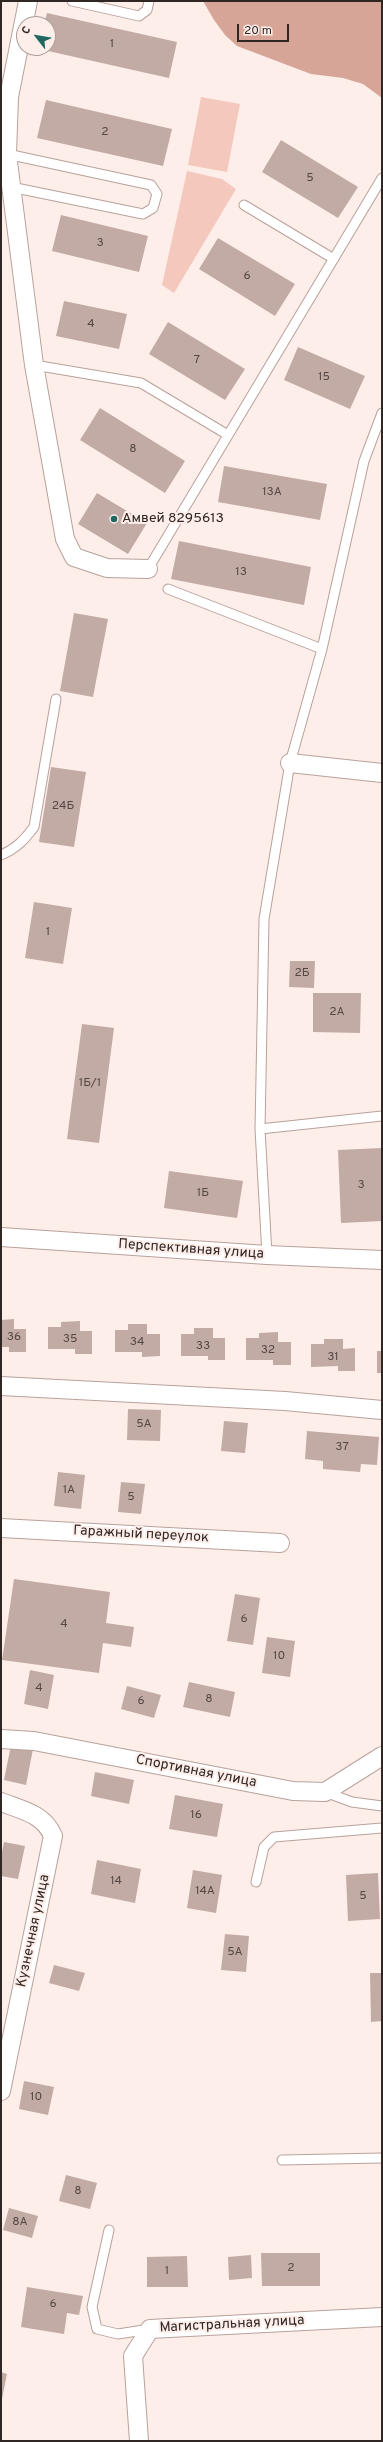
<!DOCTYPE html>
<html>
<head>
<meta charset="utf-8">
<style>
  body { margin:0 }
  #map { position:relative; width:383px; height:2442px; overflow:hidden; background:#fdeeea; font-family:Overpass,sans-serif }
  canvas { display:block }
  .frame { position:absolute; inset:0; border:2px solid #302624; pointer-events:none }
  .north { position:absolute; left:16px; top:16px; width:40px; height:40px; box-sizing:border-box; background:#fdeeea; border:1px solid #ab9e9b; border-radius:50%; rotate:301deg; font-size:11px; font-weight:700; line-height:16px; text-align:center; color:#302624 }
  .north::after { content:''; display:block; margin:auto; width:14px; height:18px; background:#1e6861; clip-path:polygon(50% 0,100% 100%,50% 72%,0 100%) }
  .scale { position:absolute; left:237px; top:24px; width:52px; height:18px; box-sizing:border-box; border:2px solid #302624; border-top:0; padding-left:5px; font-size:12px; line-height:14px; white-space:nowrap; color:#302624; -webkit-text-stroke:3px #fdeeea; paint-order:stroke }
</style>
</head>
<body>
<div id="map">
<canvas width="383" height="2442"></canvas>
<div class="frame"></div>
<div class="north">С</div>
<div class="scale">20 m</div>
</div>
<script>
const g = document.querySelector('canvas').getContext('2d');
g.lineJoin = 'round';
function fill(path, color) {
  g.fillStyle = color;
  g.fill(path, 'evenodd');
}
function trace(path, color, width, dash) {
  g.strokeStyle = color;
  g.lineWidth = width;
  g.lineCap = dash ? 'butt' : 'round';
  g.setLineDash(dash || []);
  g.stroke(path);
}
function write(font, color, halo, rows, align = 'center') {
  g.font = font + ' Overpass,sans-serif';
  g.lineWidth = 4;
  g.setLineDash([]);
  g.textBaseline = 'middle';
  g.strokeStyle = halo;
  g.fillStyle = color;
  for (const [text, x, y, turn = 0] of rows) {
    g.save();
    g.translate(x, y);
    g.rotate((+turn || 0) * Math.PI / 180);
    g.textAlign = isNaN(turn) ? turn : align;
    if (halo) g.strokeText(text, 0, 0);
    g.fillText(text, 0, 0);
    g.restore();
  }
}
fill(new Path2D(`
  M201,97L240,104L227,172L188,165Z
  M187,171L222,179L236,189L174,293L162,285Z`), '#f4c8bd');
fill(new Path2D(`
  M203,1H382V98L363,84L343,78L311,74L237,46L225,35L214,20Z`), '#d6a598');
fill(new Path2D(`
  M47,13L177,42L169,78L39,49L48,48V24H44Z
  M46,100L172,129L163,166L37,138Z
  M281,140L358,187L338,218L262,172Z
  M61,215L148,236L139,272L52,251Z
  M218,238L295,284L275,316L199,269Z
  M64,301L127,314L119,349L56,336Z
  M168,322L245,369L225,400L149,354Z
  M298,347L365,376L350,409L284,380Z
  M100,408L185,461L165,493L80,440Z
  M224,466L327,484L320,520L218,502Z
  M97,493L147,523L128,554L78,524Z
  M179,541L311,567L304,605L171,579Z
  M74,613L108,619L93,697L60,691Z
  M51,767L86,772L74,847L39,842Z
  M34,902L72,908L63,964L25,958Z
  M290,961H315L314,988L289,987Z
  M313,993H361L360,1033L313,1032Z
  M82,1024L114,1028L99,1143L67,1139Z
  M382,1148V1221L341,1223L338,1150Z
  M169,1171L243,1181L237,1218L164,1208Z
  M14,1319V1329H26V1352H9V1347H1V1320Z
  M80,1321V1331H92V1354H75V1349H48V1327H61V1322Z
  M128,1324H147V1334H160V1356L142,1357V1352H115V1330H128Z
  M194,1328H213V1338H225V1360H208V1356H181V1334H194Z
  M278,1332V1342H291V1365H273V1360H246V1338H259V1333Z
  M324,1339H343V1349L355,1348V1371H338V1366L311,1367V1344H324Z
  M377,1351H382V1373H377Z
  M128,1409L161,1410L160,1441L127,1440Z
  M224,1421L248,1423L245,1453L221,1451Z
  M307,1431L379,1437L377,1465L361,1464L360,1472L323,1469V1461L305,1459Z
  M58,1472L85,1475L81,1509L54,1506Z
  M121,1482L145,1484L141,1514L118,1512Z
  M14,1579L110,1592L106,1623L134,1627L131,1647L103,1643L99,1673L2,1660Z
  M235,1594L260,1598L253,1645L227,1641Z
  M267,1637L295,1641L290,1677L262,1673Z
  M30,1670L54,1675L48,1709L24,1704Z
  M189,1682L235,1692L230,1717L183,1707Z
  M127,1686L161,1695L154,1718L121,1709Z
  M11,1745L33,1749L26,1785L4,1780Z
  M95,1772L134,1780L129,1804L91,1796Z
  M175,1795L223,1804L217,1837L169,1829Z
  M4,1842L25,1846L18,1879L1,1876V1857Z
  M97,1860L141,1869L135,1903L91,1894Z
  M193,1870L222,1875L216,1913L187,1908Z
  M378,1873L380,1919L348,1921L346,1875Z
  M225,1934L249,1936L246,1972L221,1970Z
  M54,1965L85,1973L79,1991L49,1983Z
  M370,1973H382V2021L371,2022Z
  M24,2081L54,2087L48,2115L19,2109Z
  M66,2175L97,2183L90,2209L59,2201Z
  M9,2208L38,2216L32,2238L3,2230Z
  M261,2253H320V2286H262Z
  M251,2255L252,2278L229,2280L228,2257Z
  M187,2256L188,2287H147V2257Z
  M27,2287L83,2296L79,2315L67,2313L64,2334L21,2327Z
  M1,2372L7,2374L2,2399H1Z`), '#c3aba5');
const service = new Path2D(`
  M72,1L139,16L147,10L149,1
  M7,154L151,185L157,194L153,208L143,214L11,187
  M244,205L334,259
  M34,365L141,383L228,435
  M148,569L382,178
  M168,589L322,649
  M1,855C16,849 25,839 34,827L56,699
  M260,1129L382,1116
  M267,1255L260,1129L264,919L290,763L322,649L364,461L382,413
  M325,1792L352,1802L382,1806
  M256,1882L264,1847L274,1837L382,1828
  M282,2160L382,2158
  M109,2230L92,2307L97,2329L118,2334L150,2329`);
const minor = new Path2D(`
  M28,1L9,97L7,154L34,365L65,539L74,557L107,568L148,569
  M290,763L382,773
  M1,1237L267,1255L382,1260
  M1,1386L285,1401L382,1410
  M1,1528L280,1543
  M1,1739L34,1741L293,1791L325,1792L382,1756
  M1,1802C22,1810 44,1814 53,1836L1,2091
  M139,2441L133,2356L150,2329L382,2317`);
trace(service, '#b9a19b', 11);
trace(minor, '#b9a19b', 20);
trace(service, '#fff', 9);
trace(minor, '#fff', 18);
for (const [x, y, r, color] of [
  [114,519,4,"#1e6861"]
]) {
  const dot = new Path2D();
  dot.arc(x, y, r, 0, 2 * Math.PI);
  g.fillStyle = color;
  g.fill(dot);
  trace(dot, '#fdeeea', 1.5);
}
write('12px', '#554744', null, [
  ["1",112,45],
  ["2",105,133],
  ["5",310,179],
  ["3",100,244],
  ["6",247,277],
  ["4",91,325],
  ["7",197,361],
  ["15",324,378],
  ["8",133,450],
  ["13А",272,493],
  ["13",241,573],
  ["24Б",63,807],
  ["1",48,933],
  ["2Б",302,974],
  ["2А",337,1013],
  ["1Б/1",90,1084],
  ["3",361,1186],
  ["1Б",203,1194],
  ["36",14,1338],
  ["35",70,1340],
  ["34",137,1343],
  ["33",203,1347],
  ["32",268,1351],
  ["31",333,1358],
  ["5А",144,1425],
  ["37",342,1448],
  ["1А",69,1491],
  ["5",131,1498],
  ["6",244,1620],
  ["4",64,1625],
  ["10",279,1657],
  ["4",39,1689],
  ["8",209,1700],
  ["6",141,1702],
  ["16",196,1816],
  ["14",116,1882],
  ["14А",205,1892],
  ["5",363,1897],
  ["5А",235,1953],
  ["10",36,2098],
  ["8",78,2192],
  ["8А",20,2223],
  ["2",291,2269],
  ["1",167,2272],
  ["6",53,2305]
]);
write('14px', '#302624', '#fdeeea', [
  ["Амвей 8295613",122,519]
], 'left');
write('14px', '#302624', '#fdeeea', [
  ["Перспективная улица",191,1250,4],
  ["Гаражный переулок",141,1535,3],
  ["Спортивная улица",196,1772,11],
  ["Кузнечная улица",34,1931,-78],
  ["Магистральная улица",232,2325,-3]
]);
</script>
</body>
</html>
